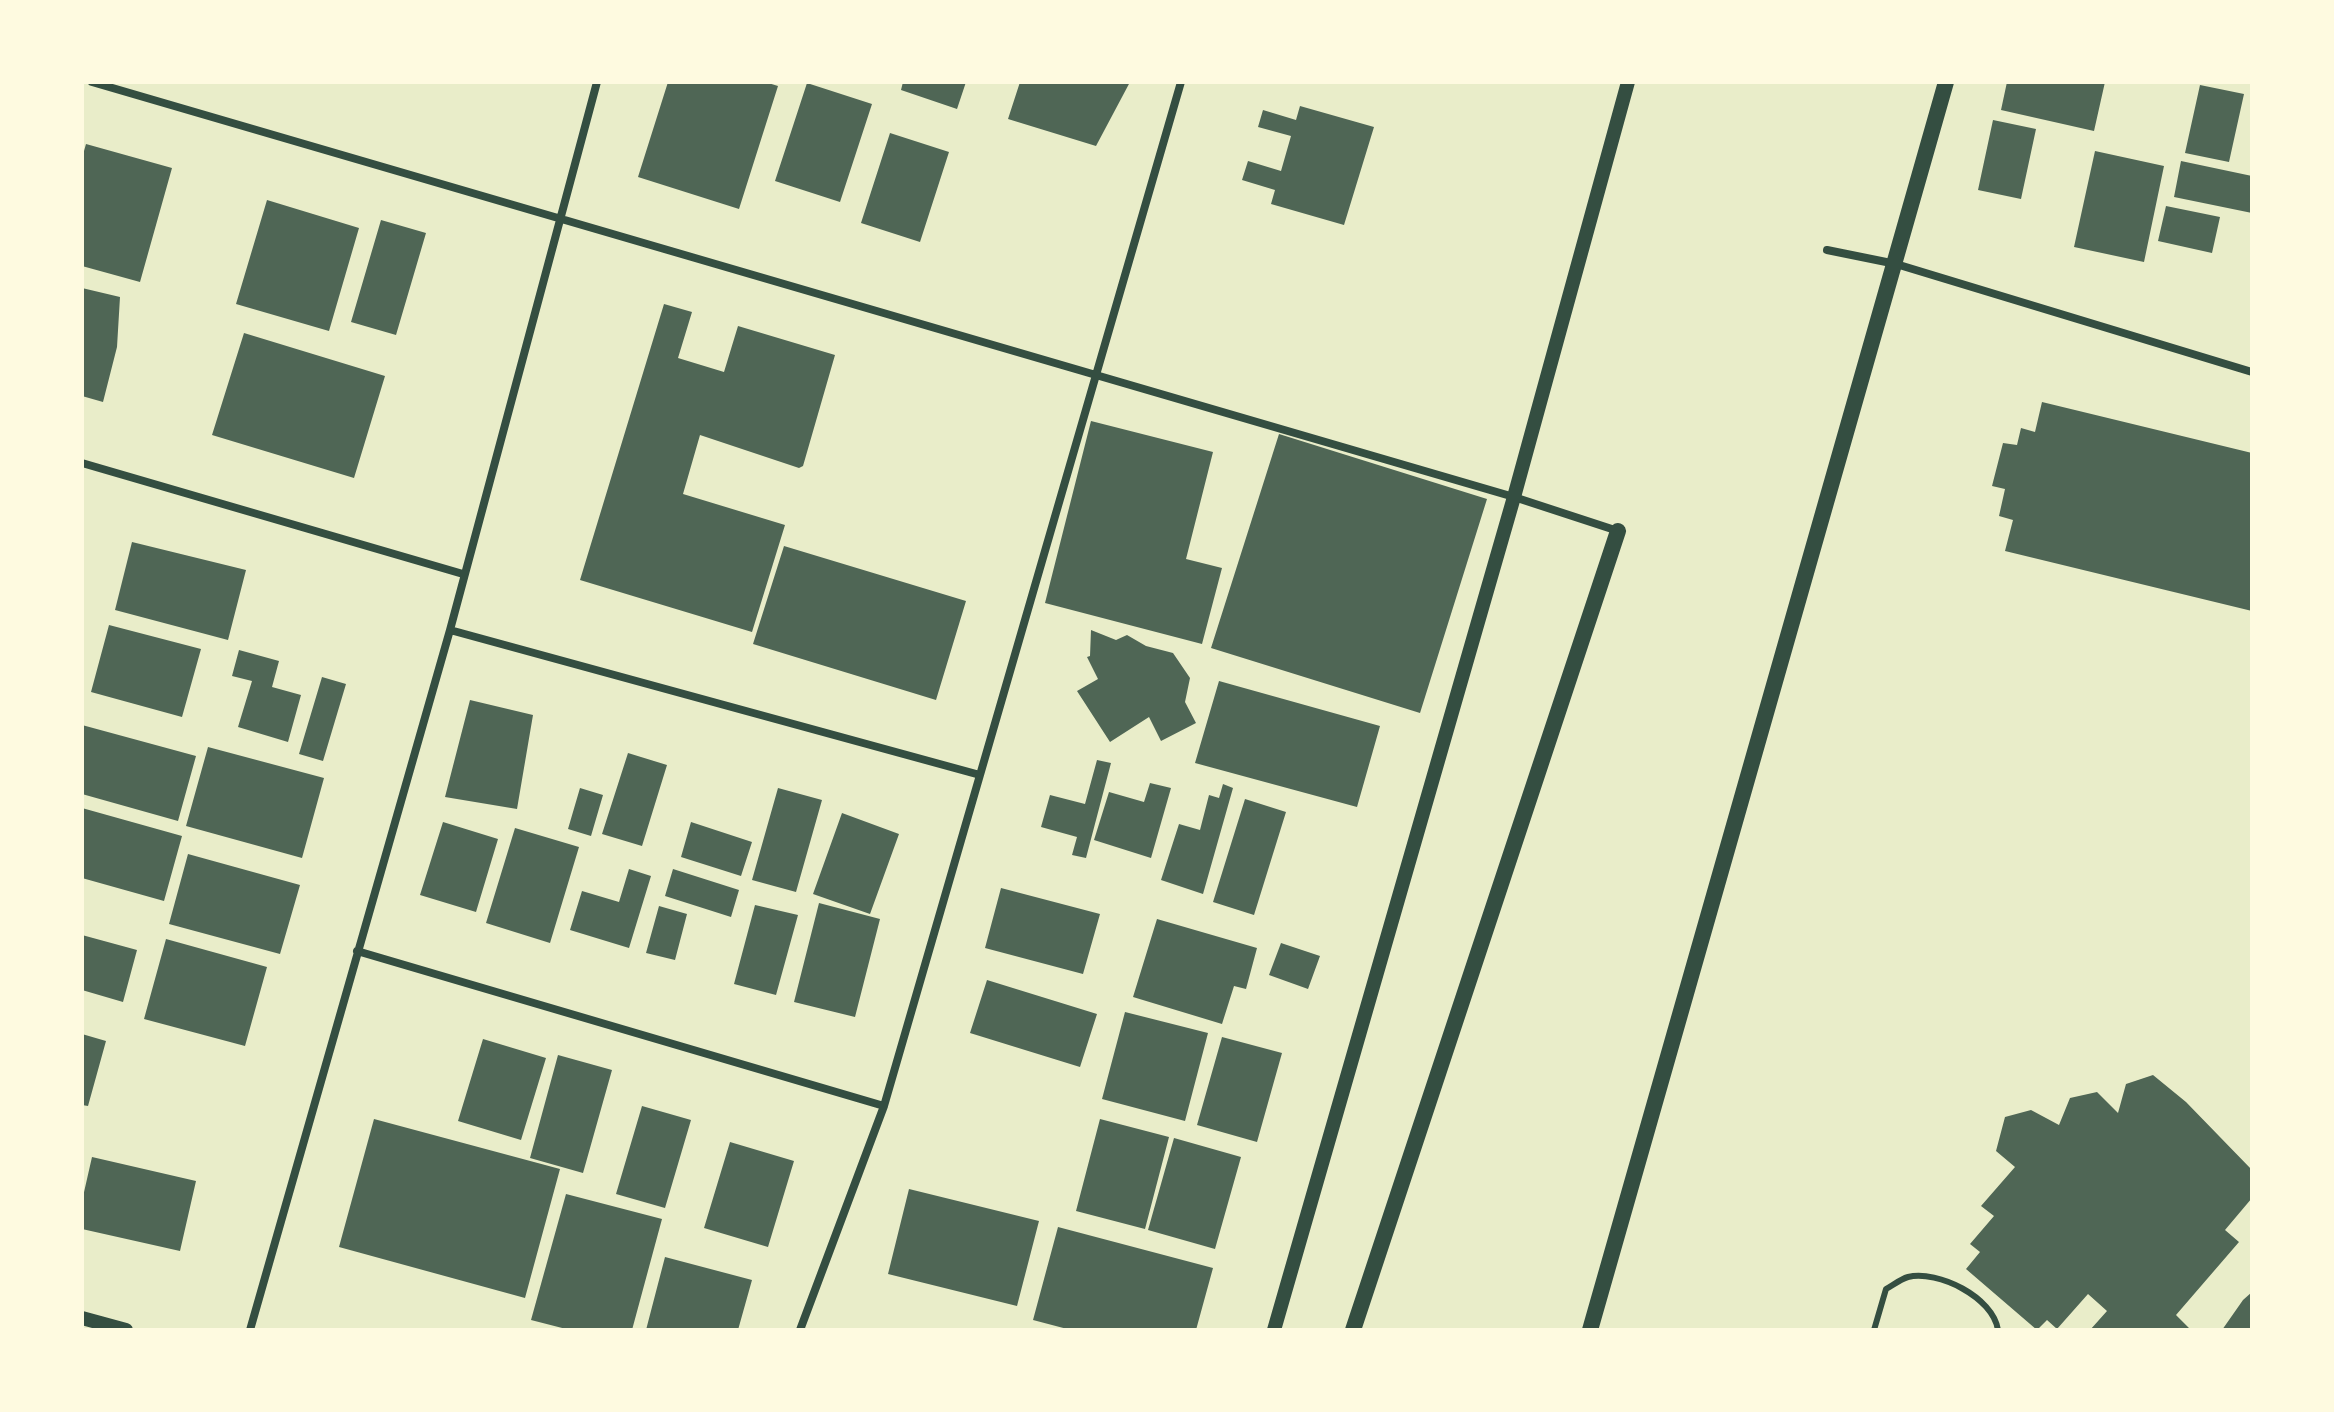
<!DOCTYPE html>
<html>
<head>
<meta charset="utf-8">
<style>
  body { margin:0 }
  #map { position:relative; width:2334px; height:1412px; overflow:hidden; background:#e9edc9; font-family:Commissioner,sans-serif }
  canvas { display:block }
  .frame { position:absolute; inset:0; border:84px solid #fefae0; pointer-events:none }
</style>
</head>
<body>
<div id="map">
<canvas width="2334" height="1412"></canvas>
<div class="frame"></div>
</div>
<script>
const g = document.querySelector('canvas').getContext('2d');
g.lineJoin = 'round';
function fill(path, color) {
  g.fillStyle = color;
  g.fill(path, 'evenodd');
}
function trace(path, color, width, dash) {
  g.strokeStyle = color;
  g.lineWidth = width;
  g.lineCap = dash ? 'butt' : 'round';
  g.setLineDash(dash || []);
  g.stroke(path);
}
fill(new Path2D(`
  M668,82H765L778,86L739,209L638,177Z
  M903,82H966L957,109L901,90Z
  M1020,82H1130L1096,146L1008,119Z
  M2007,82H2105L2094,131L2001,110Z
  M807,83L872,104L840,202L775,181Z
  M2200,85L2244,94L2229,162L2185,153Z
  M1300,106L1374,127L1344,225L1271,204L1275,190L1242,180L1248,161L1281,171L1291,136L1258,127L1263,110L1296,120Z
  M1993,120L2036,129L2021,199L1978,190Z
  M890,133L949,152L920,242L861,223Z
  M86,144L172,168L140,282L82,266V158Z
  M2095,151L2164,166L2144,262L2074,247Z
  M2181,161L2252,176V213L2174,197Z
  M267,200L359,228L329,331L236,304Z
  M2166,206L2220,217L2212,253L2158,241Z
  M381,220L426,233L396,335L351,322Z
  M82,288L120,297L117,347L103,402L82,396Z
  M664,304L692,312L678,358L724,372L738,326L835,355L803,466L799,468L700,435L683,494L785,525L752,632L580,580Z
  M244,333L385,376L354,478L212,435Z
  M2042,402L2252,453V611L2005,551L2013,520L1999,516L2005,489L1992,486L2003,443L2017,445L2021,428L2035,432Z
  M1091,421L1213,452L1186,559L1222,568L1202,644L1045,603Z
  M1279,434L1487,499L1420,713L1211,648Z
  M132,542L246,570L228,640L115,610Z
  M784,546L966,601L936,700L753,644Z
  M109,625L201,649L182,717L91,692Z
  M1091,630L1116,640L1127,635L1146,646L1173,653L1190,678L1185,702L1196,723L1161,741L1149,717L1110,742L1077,691L1098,679L1087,657L1090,656Z
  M239,650L279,661L272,687L301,695L288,742L238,727L252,681L232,676Z
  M322,677L346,684L323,761L299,754Z
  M1219,681L1380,726L1357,807L1195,763Z
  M470,700L533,715L517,809L445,797Z
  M82,725L196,756L178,821L82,794Z
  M208,747L324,778L302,858L186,826Z
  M628,753L667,765L642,846L602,834Z
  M1097,760L1111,763L1086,858L1072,855L1077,837L1041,827L1050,795L1085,804Z
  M1150,783L1171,788L1151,858L1094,840L1109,792L1144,802Z
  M1223,784L1233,788L1203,894L1161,880L1179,824L1200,830L1209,795L1219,798Z
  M580,788L603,795L591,836L568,829Z
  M778,788L822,800L796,892L752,880Z
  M1245,799L1286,812L1254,915L1213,902Z
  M82,808L182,836L164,901L82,878Z
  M842,813L899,834L870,914L813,894Z
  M443,822L498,839L476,912L420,895Z
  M691,822L752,842L741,876L681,857Z
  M515,828L579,847L550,943L486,923Z
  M188,854L300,885L280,954L169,924Z
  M629,869L651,876L629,948L570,930L582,891L619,902Z
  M673,869L739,890L731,917L665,896Z
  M1001,888L1100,914L1083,974L985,948Z
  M819,903L880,919L855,1017L794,1002Z
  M755,905L798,915L776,995L734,984Z
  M659,906L687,914L675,960L646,953Z
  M1157,919L1257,948L1246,989L1234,986L1222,1024L1133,997Z
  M82,935L137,950L123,1002L82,990Z
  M166,939L267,967L245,1046L144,1019Z
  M1281,943L1320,956L1308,989L1269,975Z
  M987,980L1097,1014L1080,1067L970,1033Z
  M1125,1012L1208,1033L1185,1121L1102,1099Z
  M82,1034L106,1041L88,1106L82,1105Z
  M1222,1037L1282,1053L1257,1142L1197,1125Z
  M483,1039L546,1058L521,1140L458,1121Z
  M558,1055L612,1070L583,1173L530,1158Z
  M2153,1075L2186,1102L2252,1170V1198L2225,1230L2239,1242L2176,1315L2191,1330H2090L2107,1311L2088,1294L2057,1329L2047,1320L2037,1330L1966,1269L1980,1252L1970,1244L1994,1216L1981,1206L2015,1167L1996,1151L2005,1117L2031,1110L2059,1125L2070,1098L2097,1092L2118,1113L2126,1084Z
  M642,1106L691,1120L665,1208L616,1194Z
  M374,1119L560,1169L525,1298L339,1247Z
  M1100,1119L1169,1137L1145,1229L1076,1211Z
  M1174,1138L1241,1157L1215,1249L1148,1230Z
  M730,1142L794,1161L768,1247L704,1228Z
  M92,1157L196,1181L180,1251L82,1229V1201Z
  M909,1189L1039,1221L1017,1306L888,1274Z
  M566,1194L662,1219L632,1330H570L531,1320Z
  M1058,1227L1213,1268L1196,1330H1071L1033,1320Z
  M665,1257L752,1280L738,1330H646Z
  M2252,1292V1330H2222L2243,1300Z`), '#4f6655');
trace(new Path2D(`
  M1874,1330L1886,1289C1893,1285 1901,1279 1908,1277C1938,1270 1993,1297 1998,1330`), '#344e41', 6);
trace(new Path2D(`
  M92,82L1514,497L1618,531
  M1827,250L1896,264L2252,372
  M82,463L463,574
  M450,630L980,775
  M357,951L884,1106
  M250,1330L450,630L597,82
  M800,1330L884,1106L1181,82`), '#344e41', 8);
trace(new Path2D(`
  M82,1318L126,1330
  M1274,1330L1514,497L1628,82`), '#344e41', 14);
trace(new Path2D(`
  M1353,1330L1618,531
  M1590,1330L1946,82`), '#344e41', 16);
</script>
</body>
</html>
